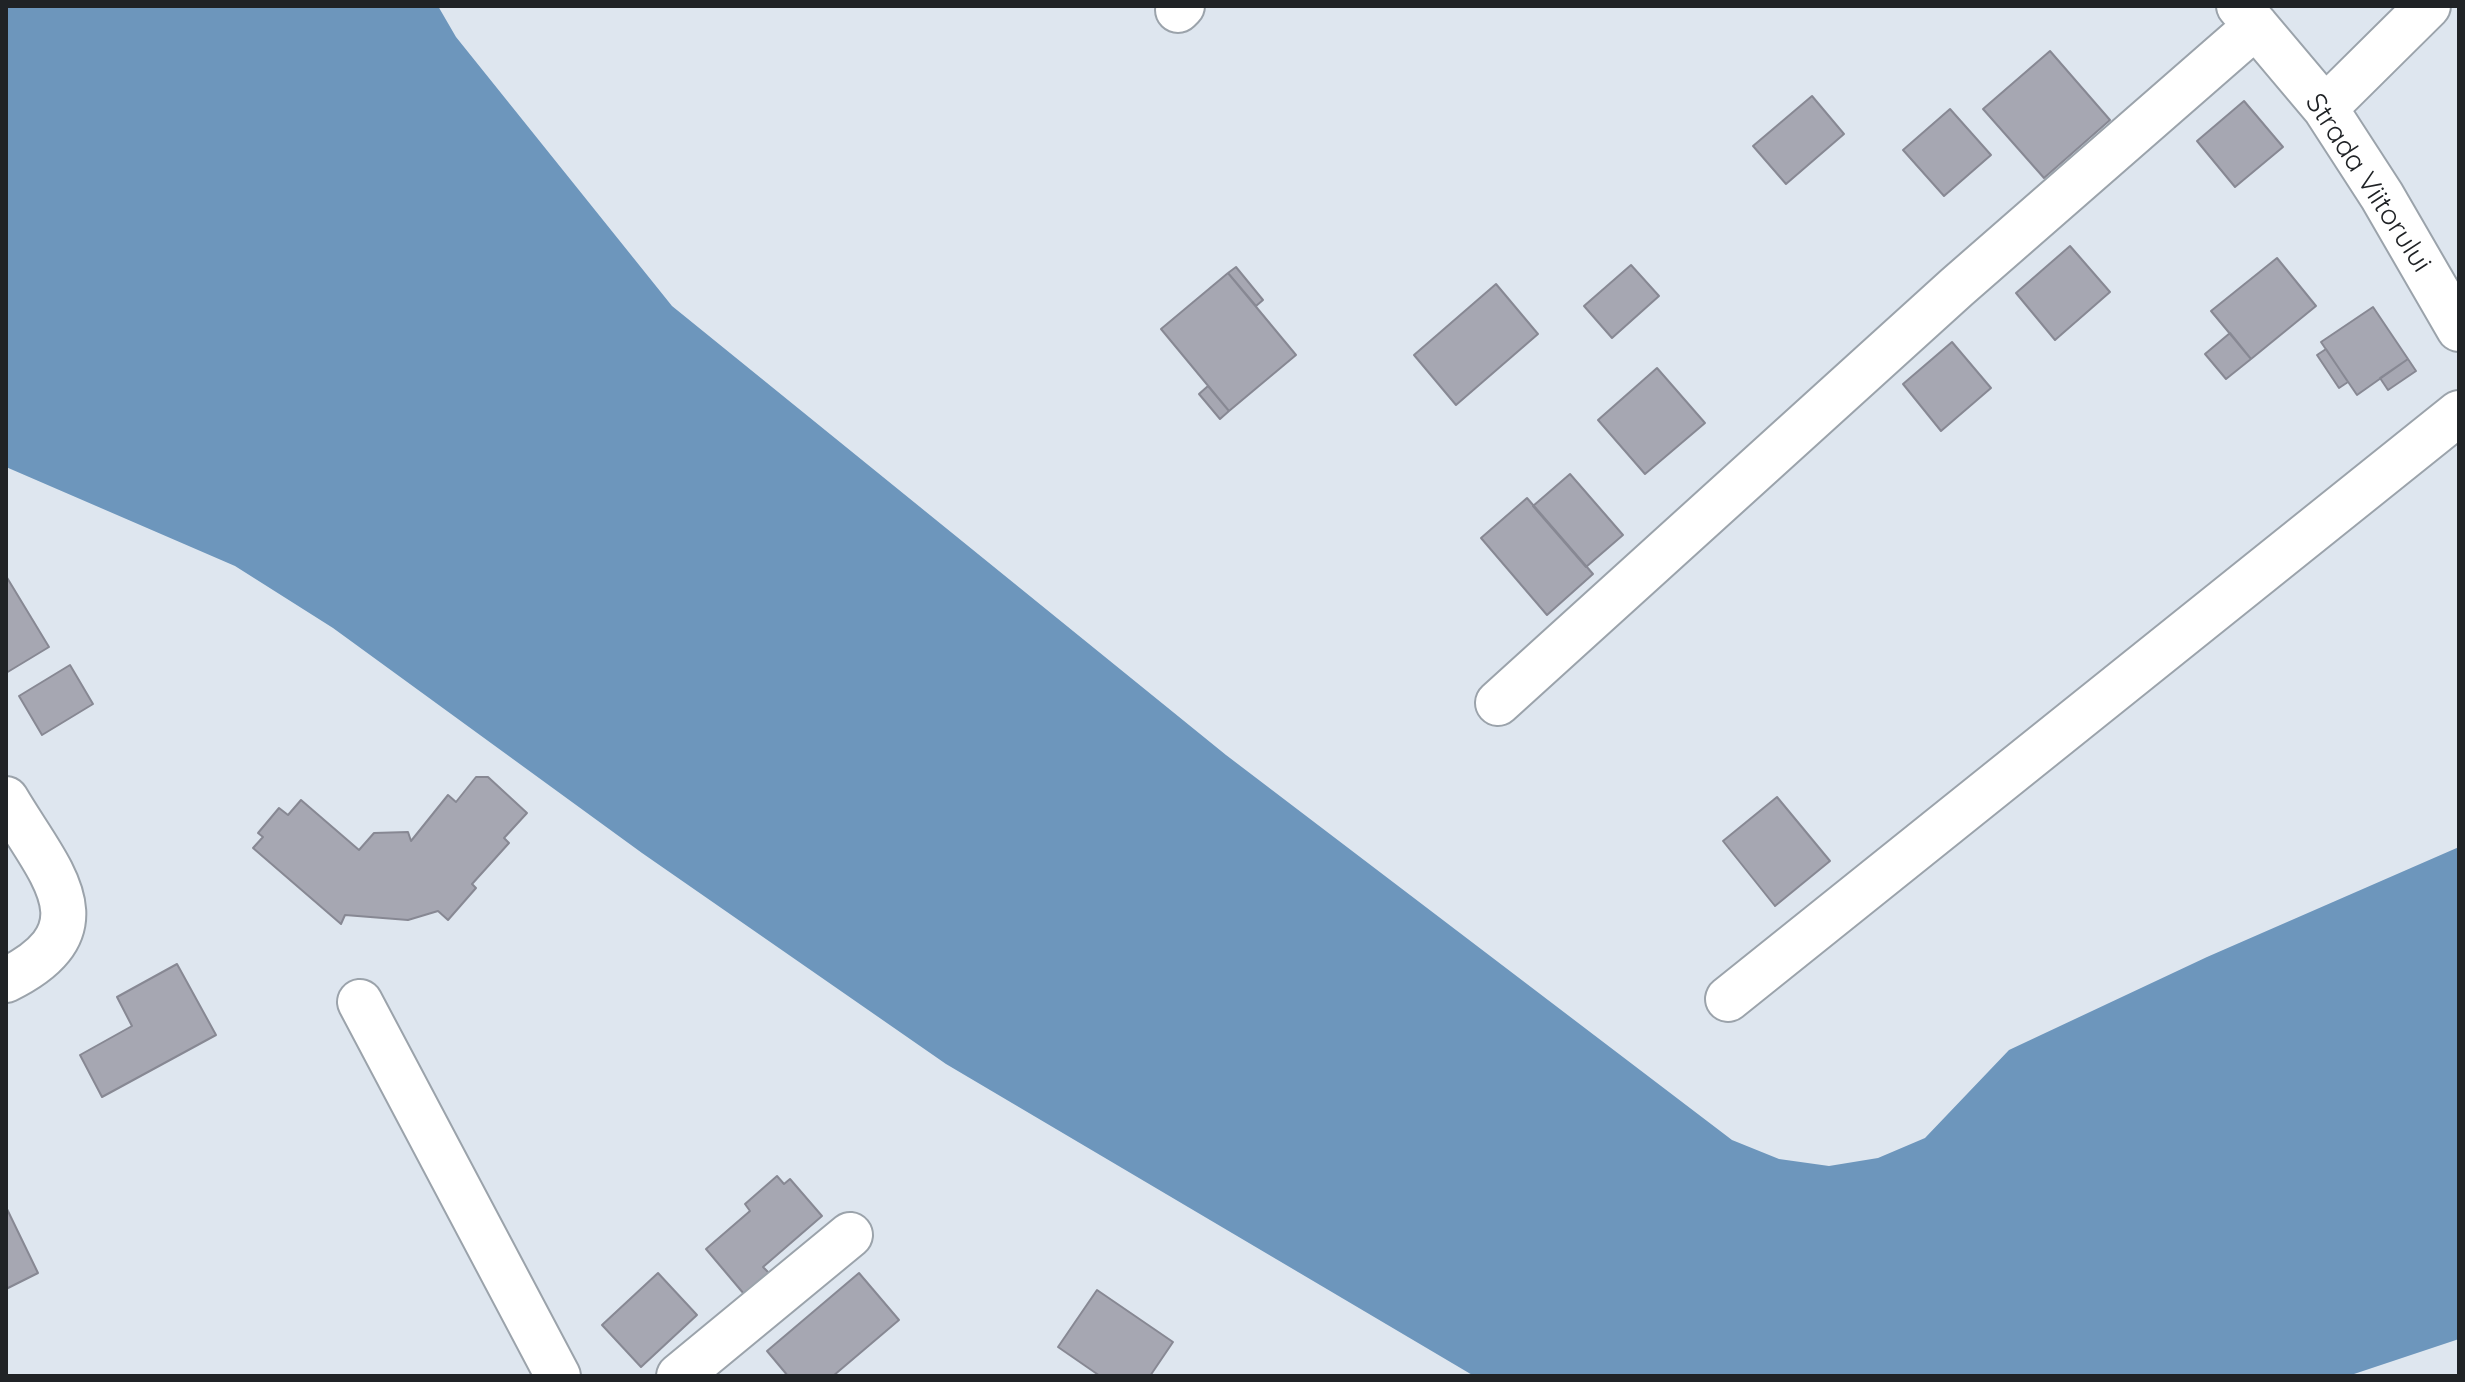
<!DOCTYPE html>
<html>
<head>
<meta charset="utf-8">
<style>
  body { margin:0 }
  #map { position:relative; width:2465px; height:1382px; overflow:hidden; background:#dee6ef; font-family:Quicksand,sans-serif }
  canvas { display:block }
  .frame { position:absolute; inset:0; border:8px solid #202326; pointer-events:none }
</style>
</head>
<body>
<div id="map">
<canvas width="2465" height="1382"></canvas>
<div class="frame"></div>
</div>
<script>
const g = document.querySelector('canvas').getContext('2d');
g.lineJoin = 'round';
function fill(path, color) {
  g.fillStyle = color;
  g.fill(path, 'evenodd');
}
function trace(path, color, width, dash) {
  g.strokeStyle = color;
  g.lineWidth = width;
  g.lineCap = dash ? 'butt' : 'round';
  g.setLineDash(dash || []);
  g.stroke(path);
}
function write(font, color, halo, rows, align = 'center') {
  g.font = font + ' Quicksand,sans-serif';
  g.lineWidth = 6;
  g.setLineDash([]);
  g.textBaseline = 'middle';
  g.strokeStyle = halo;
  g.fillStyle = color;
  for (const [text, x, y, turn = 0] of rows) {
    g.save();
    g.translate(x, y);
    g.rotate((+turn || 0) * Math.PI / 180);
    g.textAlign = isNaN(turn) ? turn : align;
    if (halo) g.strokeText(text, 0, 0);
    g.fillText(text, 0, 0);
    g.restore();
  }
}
fill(new Path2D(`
  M6,6H438L456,37L672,306L1226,755L1732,1140L1779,1159L1829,1166L1878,1158L1925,1138L2009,1050L2207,957L2459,847V1339L2348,1376H1474L946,1064L642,853L333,628L235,566L6,467Z`), '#6d96bc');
const building = new Path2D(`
  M2050,51L2110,120L2044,178L1983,109Z
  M1812,96L1844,134L1786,184L1753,146Z
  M2244,101L2283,147L2235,187L2197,141Z
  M1950,109L1991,155L1944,196L1903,150Z
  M2070,246L2110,292L2055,340L2016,293Z
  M2277,258L2316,306L2251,359L2211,311Z
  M1631,265L1659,296L1612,338L1584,306Z
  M1236,267L1263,300L1256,306L1228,273Z
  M1228,273L1296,355L1229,411L1161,329Z
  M1496,284L1538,334L1456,405L1414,355Z
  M2373,307L2408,359L2357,395L2321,342Z
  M2230,333L2251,359L2226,379L2205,354Z
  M1952,342L1991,388L1941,431L1903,384Z
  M2326,349L2348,382L2339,388L2317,355Z
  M2408,359L2416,371L2388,390L2380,378Z
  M1657,368L1705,423L1645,474L1598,420Z
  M1208,386L1229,411L1220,419L1199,394Z
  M1570,474L1623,535L1586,567L1533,506Z
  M1527,498L1593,574L1547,615L1481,538Z
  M6,576L49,647L6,673Z
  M70,665L93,704L42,735L19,696Z
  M476,777H488L527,813L504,838L509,843L472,884L476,888L448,920L438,911L408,920L345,915L341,924L253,848L263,837L258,833L279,808L288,815L301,800L359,850L374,833L408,832L411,841L448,795L456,802Z
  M1777,797L1830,861L1775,906L1723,841Z
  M177,964L216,1035L102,1097L80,1055L132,1026L117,997Z
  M777,1176L784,1184L790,1179L822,1216L763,1267L769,1273L744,1294L706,1249L750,1211L745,1204Z
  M6,1207L38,1273L6,1289Z
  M658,1273L697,1315L641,1367L602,1325Z
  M859,1273L899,1320L833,1376H788L767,1351Z
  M1097,1290L1173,1342L1150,1376H1100L1058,1347Z`);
fill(building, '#a6a7b2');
trace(building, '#878893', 2);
const minor = new Path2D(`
  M2239,6L2325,108L2382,196L2459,329
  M1178,10L1182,6
  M2325,108L2428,6
  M1498,703L1957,287L2256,26
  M6,799C49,872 110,929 6,980
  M1728,999L2459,413
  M360,1002L558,1376
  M679,1376L850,1235`);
trace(minor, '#9ba3ab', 48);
trace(minor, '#fff', 44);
write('28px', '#202326', '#fff', [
  ["Strada Viitorului",2368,183,57]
]);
</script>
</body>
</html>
